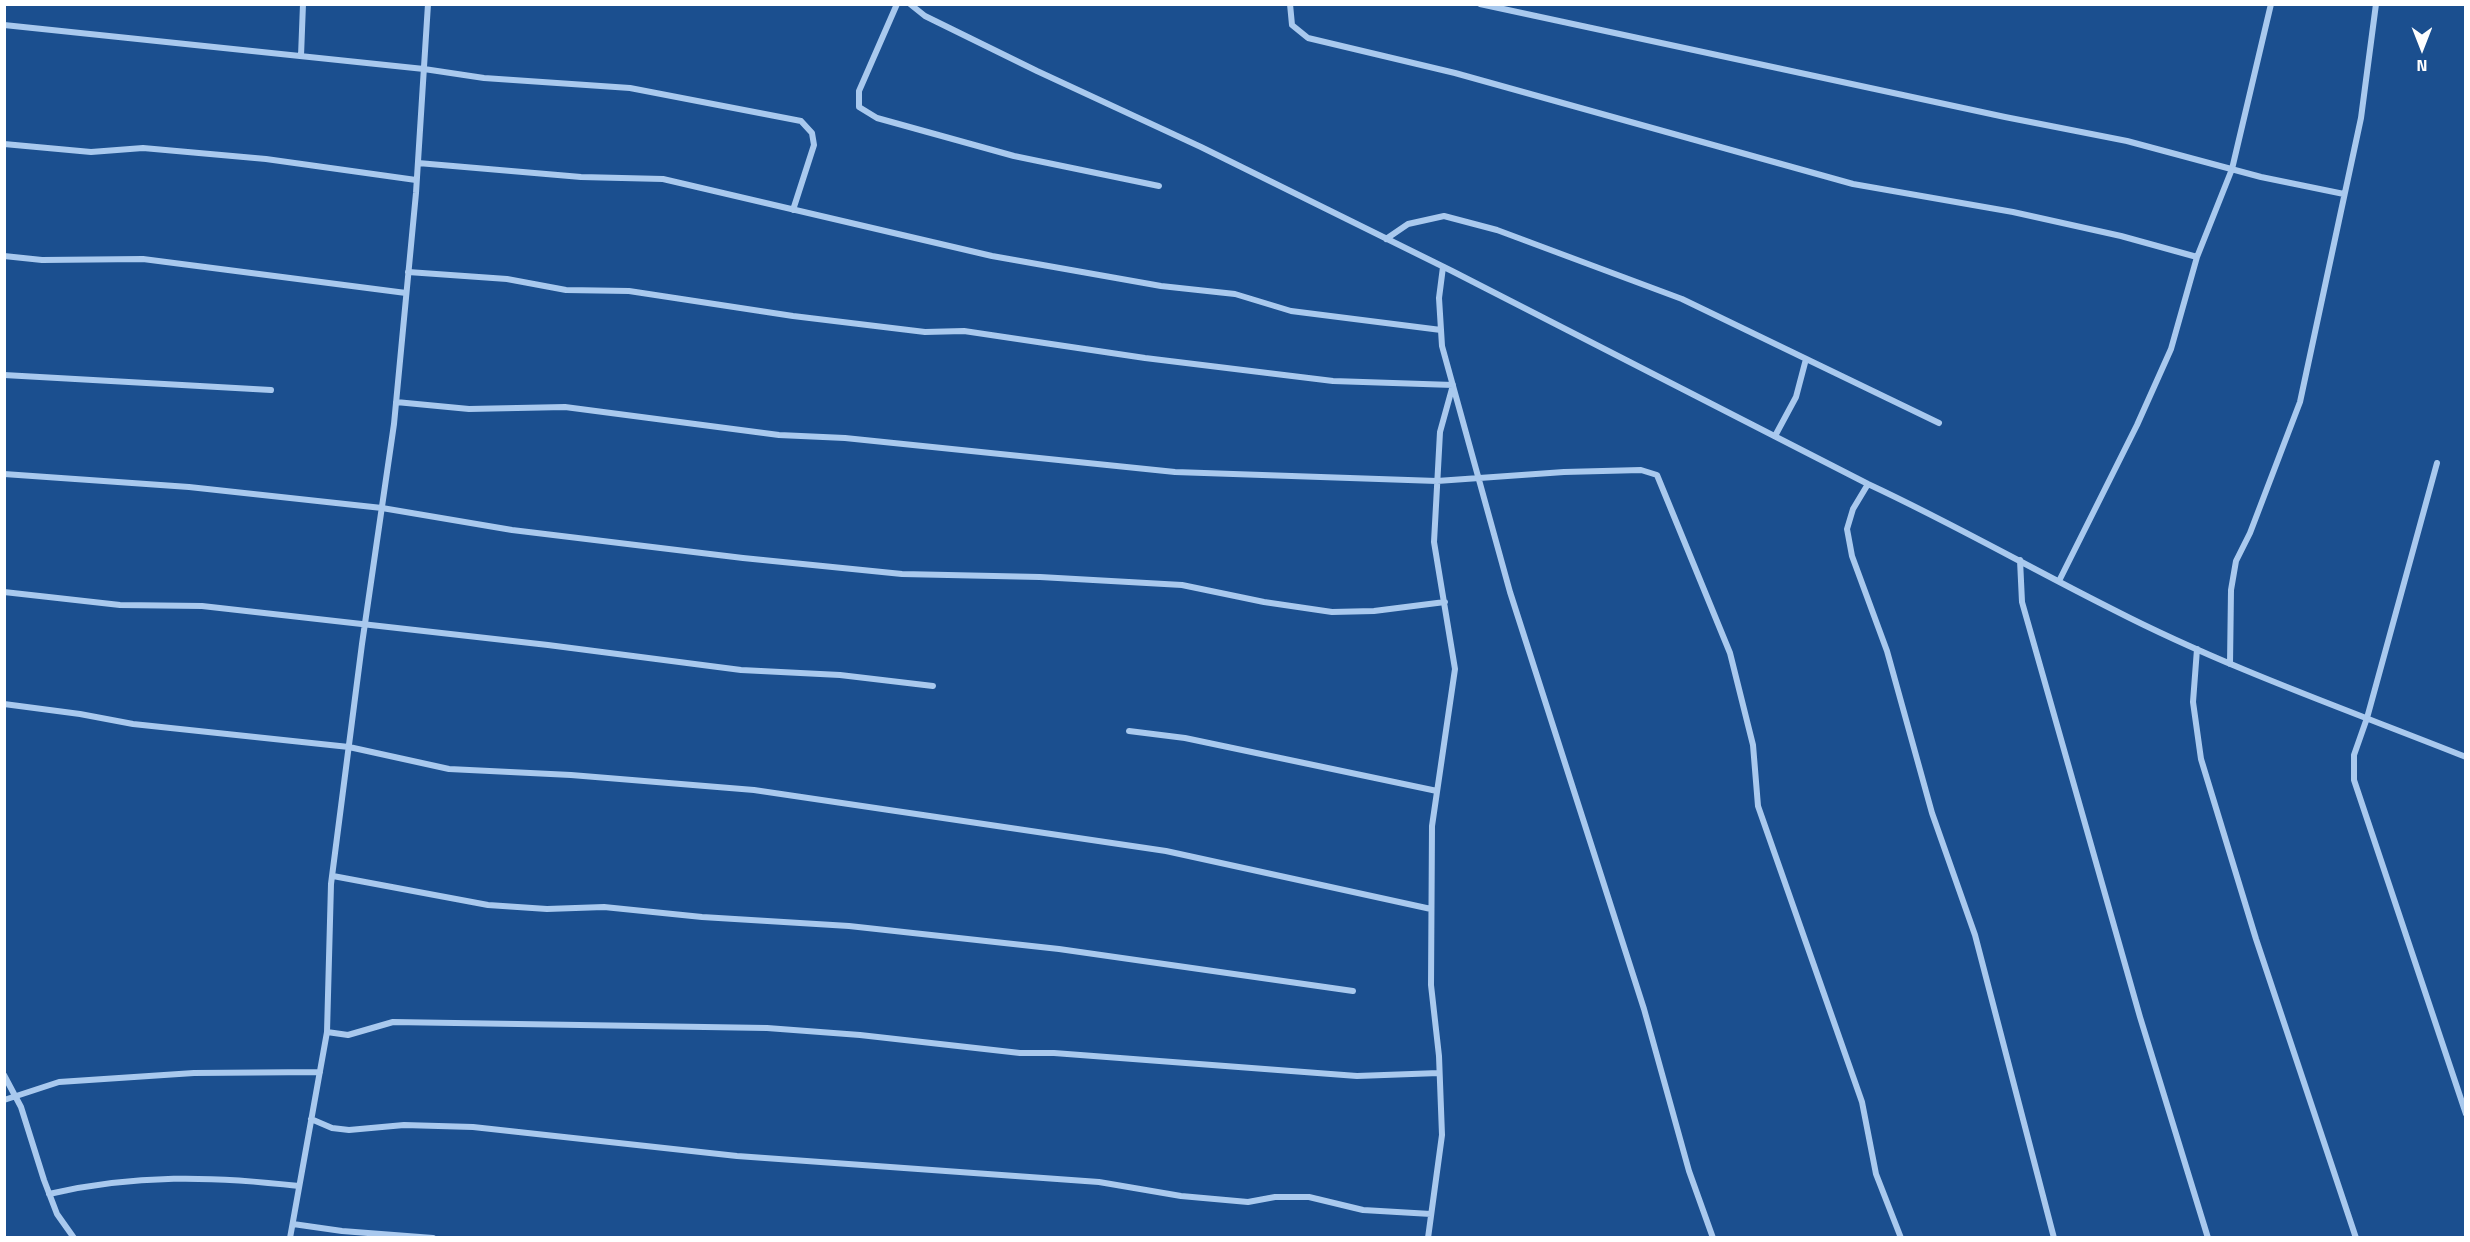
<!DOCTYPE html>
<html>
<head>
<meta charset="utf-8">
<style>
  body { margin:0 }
  #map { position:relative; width:2470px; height:1242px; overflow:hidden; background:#1b4f8f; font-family:"Titillium Web",sans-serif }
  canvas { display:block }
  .frame { position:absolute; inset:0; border:6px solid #fff; pointer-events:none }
  .north { position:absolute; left:2392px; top:18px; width:60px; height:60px; -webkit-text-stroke:4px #1b4f8f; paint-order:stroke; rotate:180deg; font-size:16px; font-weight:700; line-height:24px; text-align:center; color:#fff }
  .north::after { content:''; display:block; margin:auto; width:21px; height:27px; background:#fff; clip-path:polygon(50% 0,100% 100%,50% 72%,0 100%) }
</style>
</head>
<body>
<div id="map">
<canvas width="2470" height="1242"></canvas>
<div class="frame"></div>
<div class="north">N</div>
</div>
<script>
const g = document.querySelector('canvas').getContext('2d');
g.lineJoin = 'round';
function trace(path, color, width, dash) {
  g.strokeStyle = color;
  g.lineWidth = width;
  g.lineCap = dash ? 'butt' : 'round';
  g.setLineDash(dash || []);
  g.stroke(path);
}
trace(new Path2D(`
  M897,4L859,91V107L877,118L1014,156L1159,186
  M910,4L925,16L1037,71L1201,147L1452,271L1868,484C1952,523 2032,569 2114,610C2227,668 2348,710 2466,757
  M1290,4L1292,25L1308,38L1455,73L1853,184L2013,212L2121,236L2197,257
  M1480,4L2005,117L2127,141L2261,177L2344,194
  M4,25L424,69L484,78L630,88L801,121L812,133L814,145L793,210
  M301,56L303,4
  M4,144L91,152L143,148L266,159L416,180
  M418,163L581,177L663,179L992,256L1161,286L1235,294L1291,311L1441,330
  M1386,239L1408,224L1444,216L1497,230L1682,299L1939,423
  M4,256L42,260L143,259L406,293
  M1443,267L1439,298L1442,346L1510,592L1644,1009L1689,1171L1713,1238
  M408,272L507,279L566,290L629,291L793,316L925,332L964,331L1145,358L1333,381L1453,385L1440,432L1434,542L1455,669L1432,826L1431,985L1439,1056L1442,1135L1428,1238
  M4,375L271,390
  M396,402L469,409L565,407L779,435L845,438L1175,472L1437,481L1564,472L1641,470L1657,475L1730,653L1753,745L1758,806L1862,1102L1876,1174L1901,1238
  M1775,436L1796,397L1806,359
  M2437,463L2367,718L2354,755V780L2466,1114
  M4,474L189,487L382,508L512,530L743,558L902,574L1040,577L1182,585L1264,602L1332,612L1374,611L1445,602
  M1868,484L1853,509L1847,529L1852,556L1887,651L1932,813L1975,935L2054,1238
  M2020,560L2022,602L2140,1017L2208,1238
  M2059,581L2137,425L2171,349L2197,257L2232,169L2271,4
  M4,592L120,605L202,606L548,645L741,670L840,675L933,686
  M2197,649L2193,702L2201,759L2256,939L2356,1238
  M2230,664L2231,590L2236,561L2250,533L2300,402L2361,118L2376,4
  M4,704L80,714L133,724L349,747L449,769L571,775L754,790L1166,851L1431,909
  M1129,731L1185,738L1437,791
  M333,876L488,905L547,909L604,907L702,917L849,926L1059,949L1353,991
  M327,1032L348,1035L393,1022L767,1028L860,1035L1020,1053H1054L1357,1076L1439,1073
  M4,1075L21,1107L44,1180L57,1214L74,1238
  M4,1100L59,1082L194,1073L320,1072
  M311,1119L332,1128L349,1130L404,1125L473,1127L737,1156L1099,1182L1181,1196L1248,1202L1275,1197H1309L1363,1210L1431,1214
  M49,1194C134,1174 213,1176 299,1186
  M293,1224L342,1231L433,1238
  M290,1238L327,1032L331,884L362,644L394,424L416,193L428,4`), '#a9c9ee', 6);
</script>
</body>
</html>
